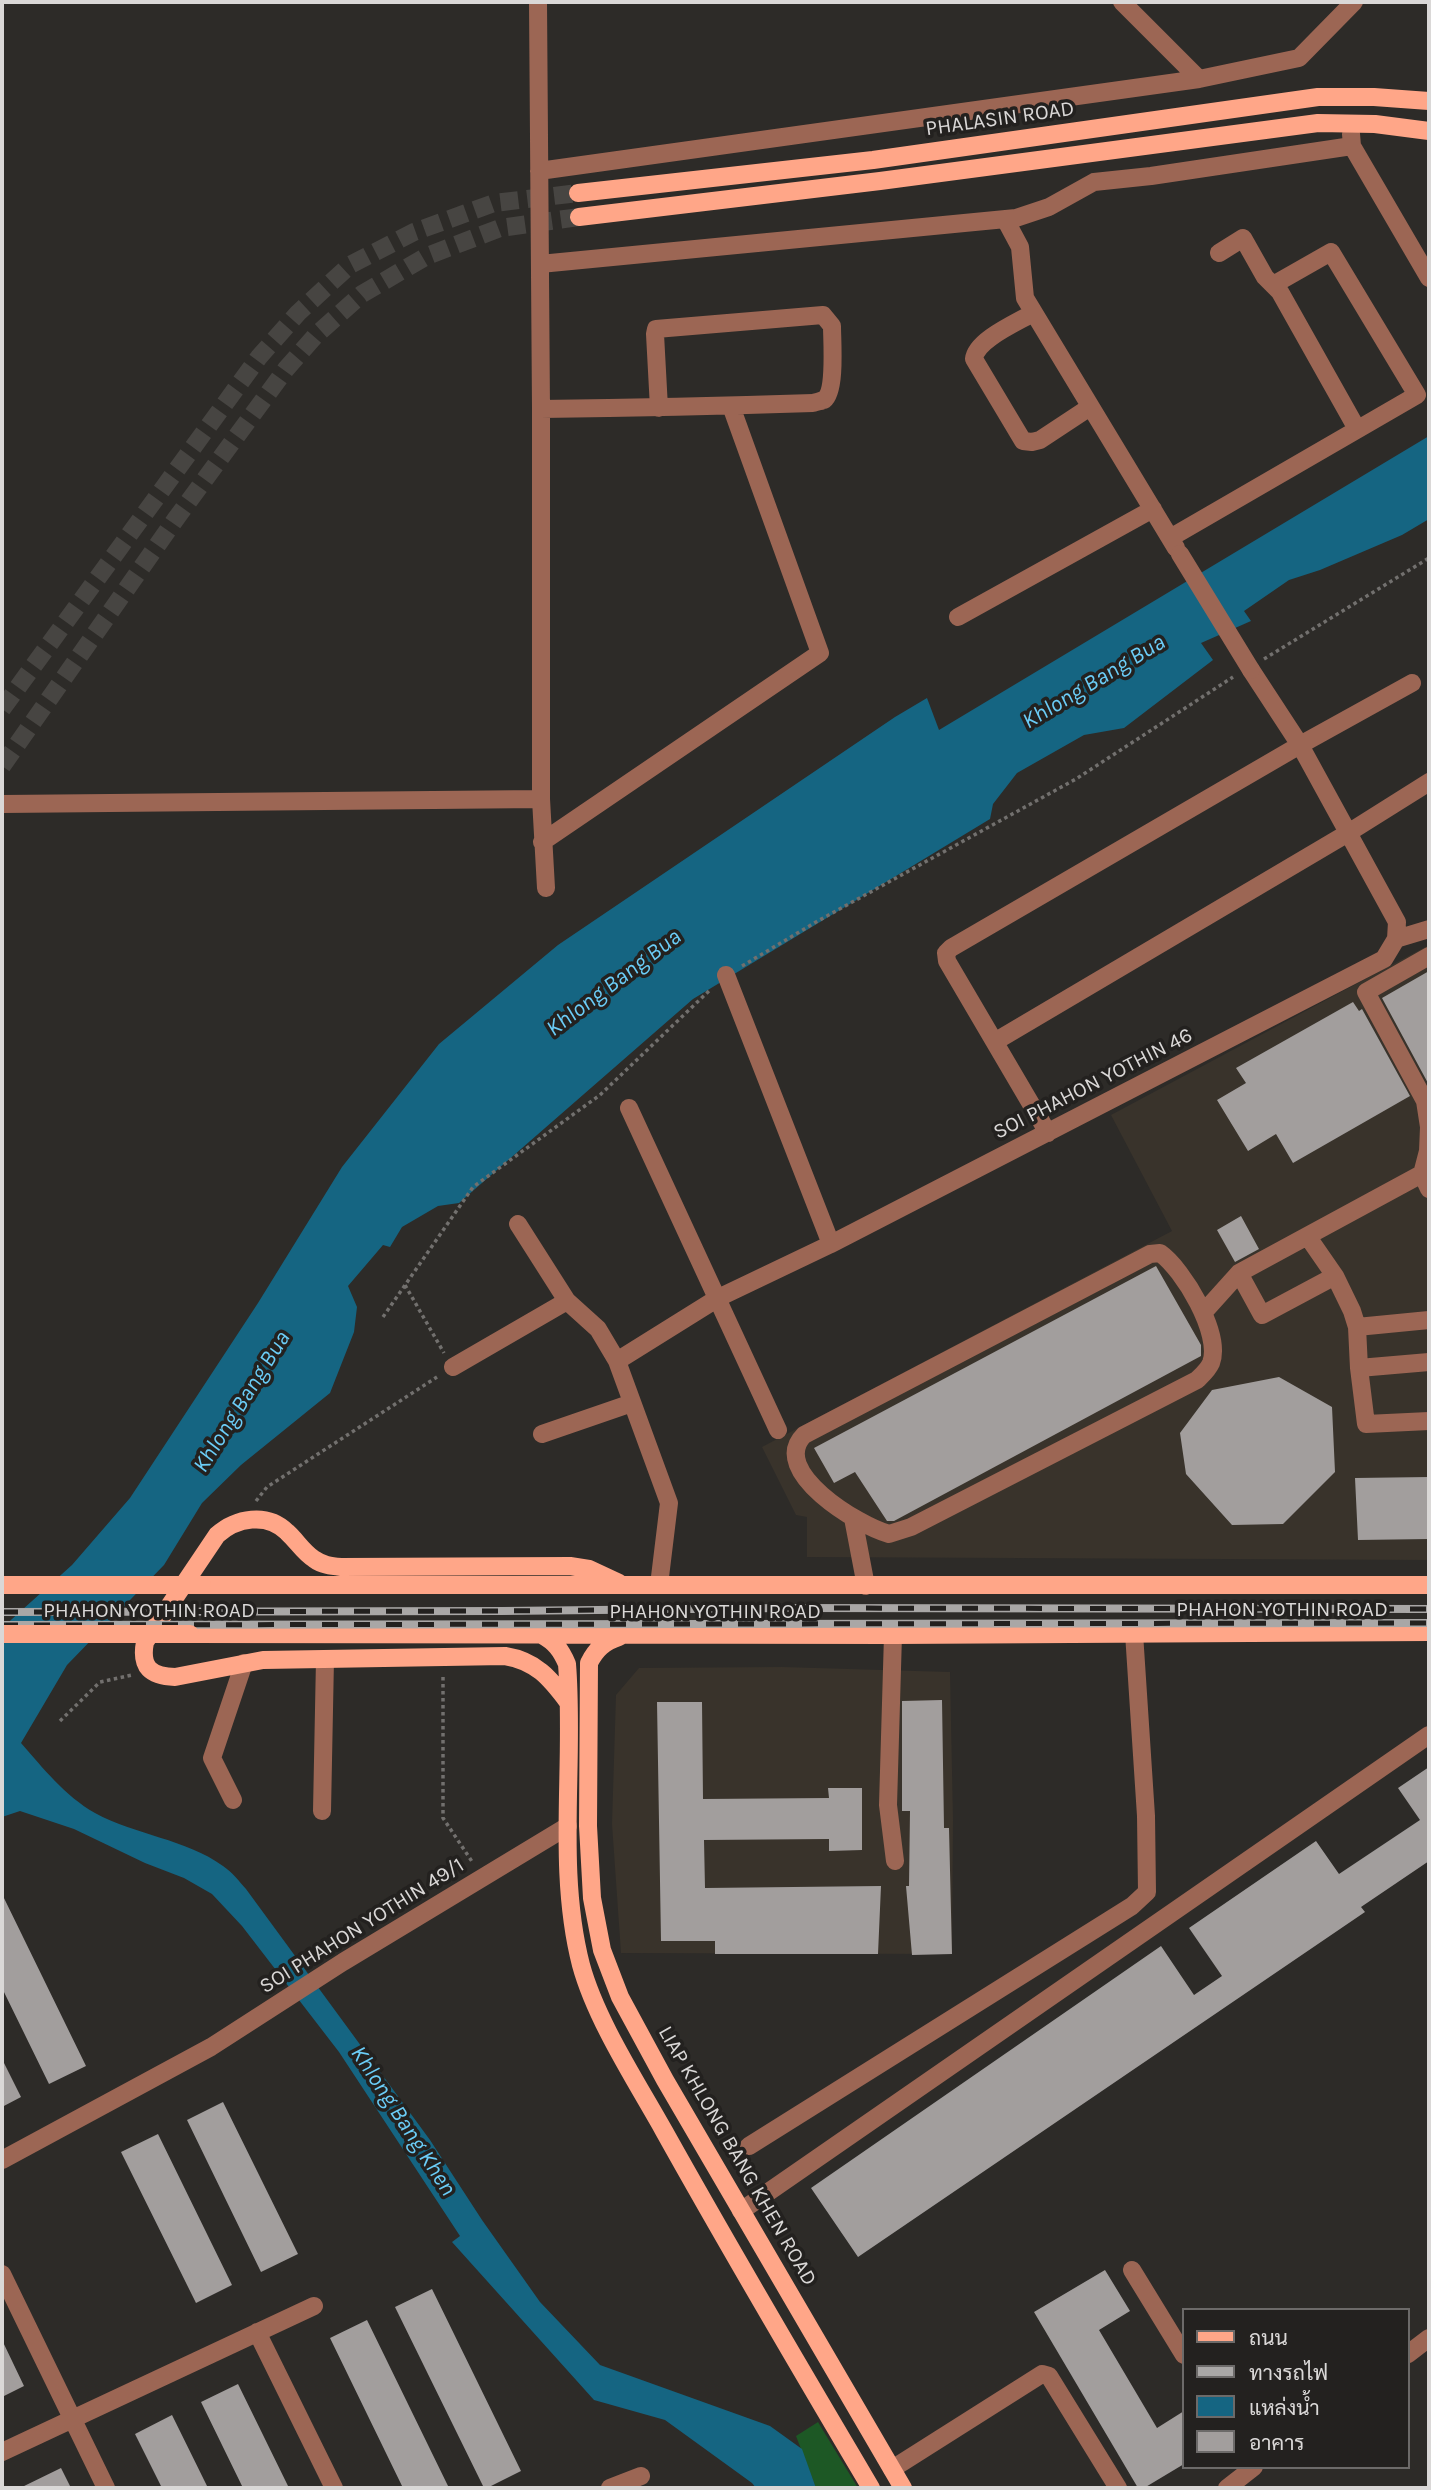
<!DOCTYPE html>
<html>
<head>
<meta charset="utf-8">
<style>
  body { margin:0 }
  #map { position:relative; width:1431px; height:2490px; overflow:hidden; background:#2d2b28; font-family:Karla,Sarabun,sans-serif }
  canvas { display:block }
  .frame { position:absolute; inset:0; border:4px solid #dad8d7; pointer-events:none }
  .legend { position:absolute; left:1182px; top:2308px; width:228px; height:161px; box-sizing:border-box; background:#23211f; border:2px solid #6c6a69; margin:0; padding:9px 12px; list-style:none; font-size:21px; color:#dad8d7 }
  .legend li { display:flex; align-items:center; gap:14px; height:35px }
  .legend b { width:35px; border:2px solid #6c6a69 }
</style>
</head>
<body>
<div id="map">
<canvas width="1431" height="2490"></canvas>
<div class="frame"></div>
<ul class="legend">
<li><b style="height:9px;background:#ffa688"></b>ถนน</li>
<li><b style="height:9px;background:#a9a7a6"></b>ทางรถไฟ</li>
<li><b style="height:19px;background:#156582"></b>แหล่งน้ำ</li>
<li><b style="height:19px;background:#a29e9d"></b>อาคาร</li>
</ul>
</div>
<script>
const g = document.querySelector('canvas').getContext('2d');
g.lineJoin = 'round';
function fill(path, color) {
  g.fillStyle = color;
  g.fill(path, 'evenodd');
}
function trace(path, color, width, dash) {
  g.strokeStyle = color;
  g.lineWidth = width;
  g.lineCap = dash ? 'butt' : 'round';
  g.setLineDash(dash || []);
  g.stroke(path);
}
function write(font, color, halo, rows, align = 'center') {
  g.font = font + ' Karla,sans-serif';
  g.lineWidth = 7;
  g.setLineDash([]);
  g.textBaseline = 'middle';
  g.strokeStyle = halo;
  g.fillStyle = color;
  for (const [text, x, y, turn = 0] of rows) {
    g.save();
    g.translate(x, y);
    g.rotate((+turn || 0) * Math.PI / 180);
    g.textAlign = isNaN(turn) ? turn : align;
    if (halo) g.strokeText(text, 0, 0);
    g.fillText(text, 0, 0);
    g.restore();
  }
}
fill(new Path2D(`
  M1429,945V1560L807,1557V1517L796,1515L762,1447L1172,1231L1111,1115Z
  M782,1667L950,1672L953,1820L952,1954L621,1953L612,1824L616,1695L639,1668Z`), '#39332b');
fill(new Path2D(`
  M818,2422L858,2488H816L796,2436Z`), '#1d5825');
fill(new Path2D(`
  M1429,436V519L1402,535L1320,570L1289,580L1244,611L1251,621L1201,643L1213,660L1124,728L1084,735L1017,773L993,804L990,819L693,999L459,1203L438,1206L402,1227L390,1247L383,1245L348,1286L357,1307L354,1332L330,1393L241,1465L202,1503L164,1565L67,1665L21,1743C43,1768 65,1796 95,1813C135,1835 186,1839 223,1866C232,1872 239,1881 246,1889L430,2140L482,2220L540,2302L600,2365L770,2426L802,2449L816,2488H756L752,2483L665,2420L594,2400L452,2242L460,2236L339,2052L242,1926L212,1894L184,1878L145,1863L74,1829L20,1811L2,1817V1628L72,1565L130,1498L258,1303L342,1167L439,1044L558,945L895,717L927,698L939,730Z`), '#156582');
fill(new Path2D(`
  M1429,971V1085L1382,998Z
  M1353,1002L1359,1011L1362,1009L1410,1096L1293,1163L1276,1134L1248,1151L1217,1100L1246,1083L1236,1068Z
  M1241,1216L1259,1249L1235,1262L1217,1230Z
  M1156,1266L1201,1345V1356L894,1521H887L855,1472L834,1483L814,1448Z
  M1279,1377L1332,1407L1335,1472L1283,1524L1232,1525L1186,1474L1180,1433L1212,1390Z
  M1429,1477V1539L1358,1540L1355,1478Z
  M942,1700L944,1828H949L952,1954L912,1955L906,1886H909L910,1811H902V1701Z
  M657,1702H702L703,1799L829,1798L828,1788H862V1850L829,1851V1839L704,1840L705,1888L881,1886L878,1954H715V1941H661Z
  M1429,1767V1861L1361,1907L1365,1912L858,2257L811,2188L1161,1946L1194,1995L1222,1976L1189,1928L1316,1841L1339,1874L1420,1820L1398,1788Z
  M2,1894L86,2066L49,2084L2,1988Z
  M2,2059L21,2097L2,2107Z
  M223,2102L298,2254L261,2272L187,2120Z
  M158,2134L232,2285L196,2303L121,2152Z
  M1105,2270L1130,2311L1099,2330L1157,2428L1184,2411V2464L1144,2488H1138L1034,2312Z
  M432,2289L521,2471L487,2488H484L395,2307Z
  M367,2320L449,2488H403L330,2338Z
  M2,2340L24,2386L2,2397Z
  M238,2384L289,2488H243L201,2402Z
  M172,2415L208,2488H162L135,2434Z
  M61,2468L71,2488H20Z`), '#a29e9d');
trace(new Path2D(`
  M2,709L259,357L298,313L350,265L414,232L494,203L578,193
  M2,766L175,520L286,369L316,335L362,294L427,256L500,228L579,217`), '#474542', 18, [18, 9]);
trace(new Path2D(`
  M1264,659L1429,558
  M742,966L816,922L1076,779L1233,677
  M405,1285L444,1353
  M383,1317L473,1187L600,1095L711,989
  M256,1501L267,1487L437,1377
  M443,1677V1818L473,1863
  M60,1721L100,1682L132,1675`), '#72706e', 3.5, [3.5, 3.5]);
trace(new Path2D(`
  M538,2L541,409V799L546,888
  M1122,2L1199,79
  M1351,134L1352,146L1429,278
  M539,171L1199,79L1299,58L1354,2
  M1005,219L1020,247L1025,298L1176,548
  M1219,253L1243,238L1265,277L1280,292L1357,429
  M540,264L1016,218L1049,207L1094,182L1151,176L1352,146
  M1033,313C1016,323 976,340 974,359L1023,441L1032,442L1040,440L1090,407
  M541,409C632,408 722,406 813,403C814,403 823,400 824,400C836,391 832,341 832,326L823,315L656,329L655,334L659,408
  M1170,538L1417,395L1331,252L1273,285
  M958,617L1153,509
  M2,804L541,799
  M542,842L820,653L731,406
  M1396,939L1429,929
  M1429,956L1366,992L1425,1101L1429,1127L1428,1151L1422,1174L1429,1189
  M726,975L831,1244
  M996,1041L1348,833L1429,782
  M629,1108L778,1430
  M1048,1133L947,961L946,953L951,948L1300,745L1412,683
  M518,1224L567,1301L598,1329L617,1361L669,1503L659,1585
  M1308,1237L1335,1276L1352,1311L1357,1327L1359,1368L1366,1424L1429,1421
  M1160,1253C1183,1269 1222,1334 1211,1363C1208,1370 1202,1375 1197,1380L911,1527L889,1534C859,1526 768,1471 804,1435L1150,1254Z
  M1239,1273L1262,1315L1335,1276
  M1203,1313L1239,1273L1429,1170
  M1357,1327L1429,1320
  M617,1361L718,1298L831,1244L1384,959L1396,939L1397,922L1300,745L1251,670
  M453,1367L567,1301
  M1359,1368L1429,1362
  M542,1434L632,1403
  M853,1518L866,1586
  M893,1635L888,1805L895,1861
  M233,1800L212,1758L244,1663
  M322,1811L325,1659
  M749,2146L1132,1906L1147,1892L1146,1816L1134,1633
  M2,2160L211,2047L343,1962L568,1826
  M741,2211L1429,1735
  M1132,2270L1184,2355
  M2,2274L106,2488
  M257,2332L334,2488
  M1408,2354L1429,2338
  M2,2452L314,2306
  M892,2469L1042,2374L1049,2376L1118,2488
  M610,2488L641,2476
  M1227,2488L1254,2467`), '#9c6654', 18);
trace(new Path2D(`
  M578,193L873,160L1318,97H1374L1429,101
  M579,217L880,181L1318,123L1375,124L1429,131
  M202,1585H1429
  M190,1634L893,1635L1429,1632
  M542,1635C555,1642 561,1650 567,1664C575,1763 556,1868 581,1965C596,2020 636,2081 664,2131C731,2251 801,2370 871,2488
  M619,1637C604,1642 596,1649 589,1663L588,1826L592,1898L602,1950L620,1997L665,2080L903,2488
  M568,1702C550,1678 536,1661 505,1656L263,1660L175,1677C151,1676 140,1668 145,1642L217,1535C236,1518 267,1512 287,1532C297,1541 303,1552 314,1559C322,1565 331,1566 341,1567L570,1566L589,1569L619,1583`), '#ffa688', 18);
const rail = new Path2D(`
  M2,1612L502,1611L786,1608L1429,1609
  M2,1625L1429,1623`);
trace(rail, '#a9a7a6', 8);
trace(rail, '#23211f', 5, [16]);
trace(new Path2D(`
  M1180,554L1251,670`), '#9c6654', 18);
trace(new Path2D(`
  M2,1585H202
  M2,1634H190`), '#ffa688', 18);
write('21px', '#dad8d7', '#23211f', [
  ["PHALASIN ROAD",1000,119,-8],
  ["SOI PHAHON YOTHIN 46",1093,1084,-27],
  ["PHAHON YOTHIN ROAD",1282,1610],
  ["PHAHON YOTHIN ROAD",149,1611],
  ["PHAHON YOTHIN ROAD",715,1612],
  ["SOI PHAHON YOTHIN 49/1",362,1926,-32],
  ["LIAP KHLONG BANG KHEN ROAD",737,2156,60]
]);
write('italic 23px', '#6bcdf7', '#23211f', [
  ["Khlong Bang Bua",1094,682,-31],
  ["Khlong Bang Bua",614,983,-37],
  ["Khlong Bang Bua",242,1402,-58],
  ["Khlong Bang Khen",403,2121,57]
]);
</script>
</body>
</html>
